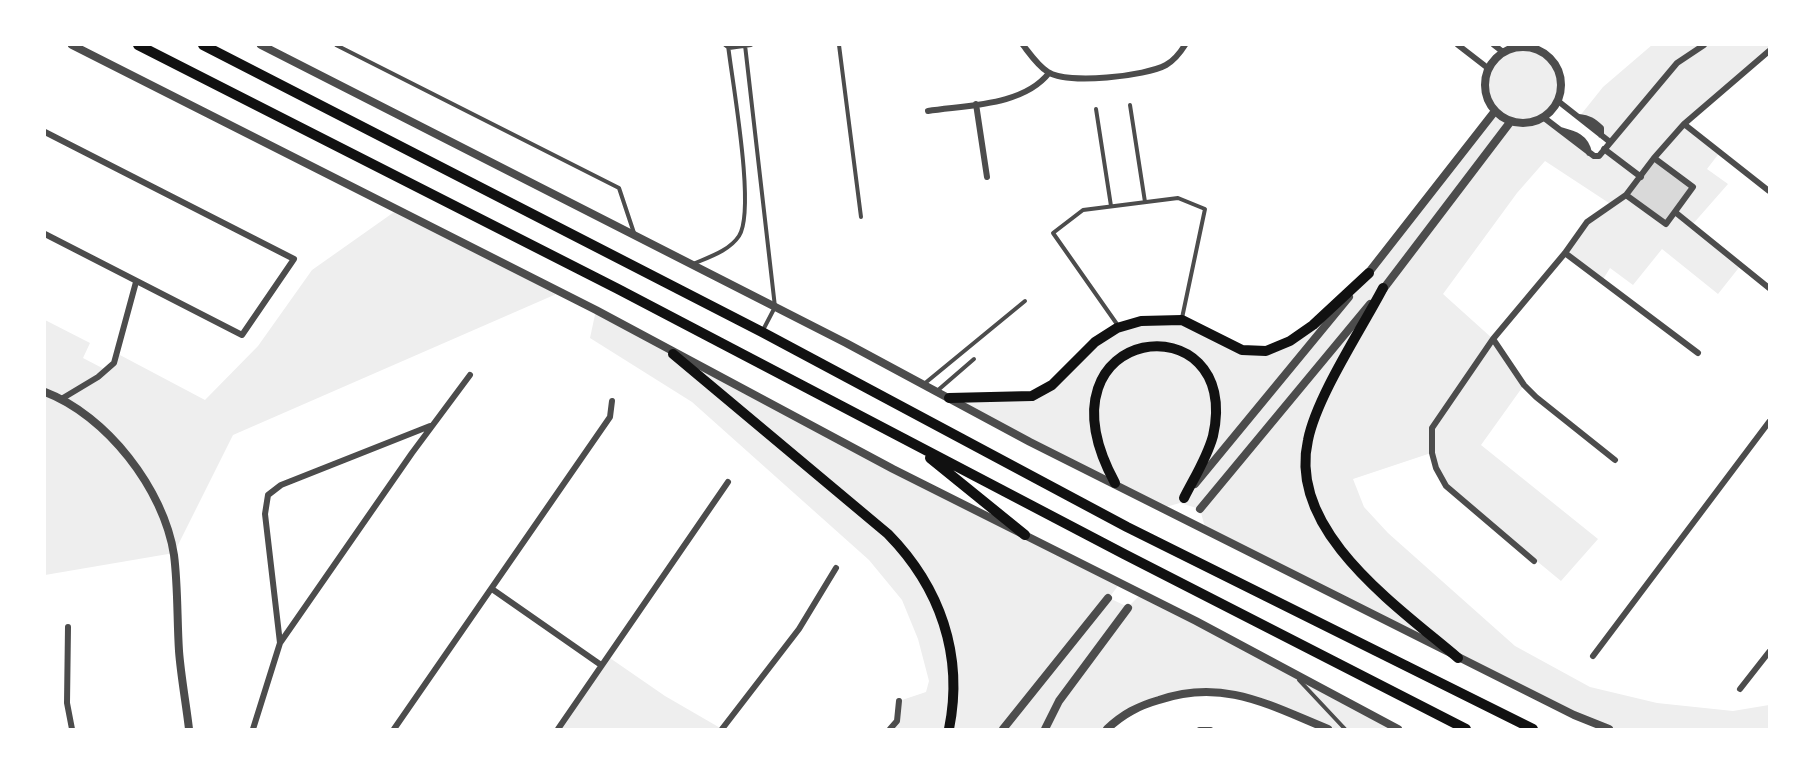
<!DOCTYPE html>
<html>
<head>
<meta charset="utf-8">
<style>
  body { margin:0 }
  #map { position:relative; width:1814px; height:774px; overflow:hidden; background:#fff; font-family:Montserrat,sans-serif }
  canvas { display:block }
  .frame { position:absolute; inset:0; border:46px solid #fff; pointer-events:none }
</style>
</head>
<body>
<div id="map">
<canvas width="1814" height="774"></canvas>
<div class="frame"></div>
</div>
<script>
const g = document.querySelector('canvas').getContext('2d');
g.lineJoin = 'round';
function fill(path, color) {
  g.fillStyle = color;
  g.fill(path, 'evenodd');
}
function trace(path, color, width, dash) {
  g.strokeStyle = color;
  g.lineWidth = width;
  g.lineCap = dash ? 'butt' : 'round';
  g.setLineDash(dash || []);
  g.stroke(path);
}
fill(new Path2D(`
  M1652,45H1769V51L1684,123L1720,152L1707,169L1728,184L1692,225L1741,265L1718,294L1662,249L1633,285L1610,268L1602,281L1565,253L1587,222L1612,205L1545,161L1517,193L1443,294L1493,339L1524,385L1481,445L1598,539L1561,581L1446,486L1431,453L1353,479L1364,507L1388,533L1515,646L1590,687L1657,703L1733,711L1769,705V729H1609L1206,531L1200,509L1180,503L1162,508L949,398L1032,396L1117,328L1182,320L1254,352L1290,341L1368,273L1495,111C1487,96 1480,79 1493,64C1531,19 1590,78 1544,117L1596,158L1610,142L1579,117L1603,87Z
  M397,210L561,292L233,435L174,553L45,575V320L90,343L83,358L106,370L118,354L205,400L258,346L312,270Z
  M596,310L1120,583L1109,598L1128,607L1141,594L1398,729H1328L1230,692L1164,698L1107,729H890L897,721L899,701L926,692L929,681L918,639L902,600L869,560L692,402L590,338Z
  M607,656L665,696L722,729H558Z`), '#eee');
fill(new Path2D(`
  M1654,158L1693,187L1666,224L1626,195Z`), '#d9d9d9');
trace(new Path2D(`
  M336,45L619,188L634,233
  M725,45L729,48L751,45
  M745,45L775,307L762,332
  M839,45L861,217
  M1518,45V48
  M1130,105L1145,202
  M1096,109L1111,206
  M693,264C709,257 729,251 739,236C756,210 732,81 728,45
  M1119,327L1053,233L1083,210L1178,198L1205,209L1182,318
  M924,384L1025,301
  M937,391L974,359
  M1299,680L1345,729
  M1199,729H1211`), '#4c4c4c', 4);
trace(new Path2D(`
  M1023,45C1030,54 1038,66 1048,72C1068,85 1146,76 1166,65C1175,60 1180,53 1185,45
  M1458,45L1489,69
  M1494,45L1503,52
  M1558,101L1610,142
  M976,104L987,177
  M928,111C967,105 1023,106 1049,73
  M1543,117L1594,156H1599L1677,63L1704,45
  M1579,117C1589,118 1593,121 1601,128V135
  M1684,124L1769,191
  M1560,130C1575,134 1586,137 1589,153
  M45,132L294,259L242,335L45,234
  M1604,149L1641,177
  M1654,158L1693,187L1666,224L1626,195Z
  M1654,158L1684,124L1769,51
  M1675,212L1769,288
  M1565,253L1698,353
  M1493,339L1524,385L1536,397L1615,460
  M63,398L98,377L114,363L136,282
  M1534,561L1446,486L1436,468L1432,453V428L1493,339L1565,253L1587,222L1626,195
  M492,589L601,665
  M68,627L67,703L72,729
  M280,643L265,514L268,495L281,485L430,426
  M1593,656L1769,422
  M1740,689L1769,652
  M253,729L280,643L412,453L470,375
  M394,729L610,417L612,401
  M558,729L728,482
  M722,729L799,629L836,568
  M890,729L897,721L899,701`), '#4c4c4c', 6);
trace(new Path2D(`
  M72,45L596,310L893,469L1196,621L1398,729
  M261,45L846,343L1030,442L1574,715L1609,729
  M1485 85a38 38 0 1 1 76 0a38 38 0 1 1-76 0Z
  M1366,276L1495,111
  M1381,292L1511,121
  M45,392C106,415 164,489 174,555C178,586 177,620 179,651C181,677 186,703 189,729
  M1195,484L1349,297
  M1200,509L1370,304
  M1003,729L1108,598
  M1045,729L1059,701L1128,608
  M1107,729C1123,714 1138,706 1159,700C1223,678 1269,705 1328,729`), '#4c4c4c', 8);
trace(new Path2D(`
  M138,45L618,289L1124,554L1466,729
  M203,45L762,332L1127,527L1533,729
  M1383,288C1361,330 1317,396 1308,440C1287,531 1397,606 1458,658
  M673,354L888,534C940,587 964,655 949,729
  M949,398L1032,396L1052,385L1095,342L1117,328L1141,321L1182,320L1242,350L1266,351L1290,341L1313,325L1369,273
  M930,458L1025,535
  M1115,483C1028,322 1244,299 1213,436C1207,458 1194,478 1184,498`), '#111', 10);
</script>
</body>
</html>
